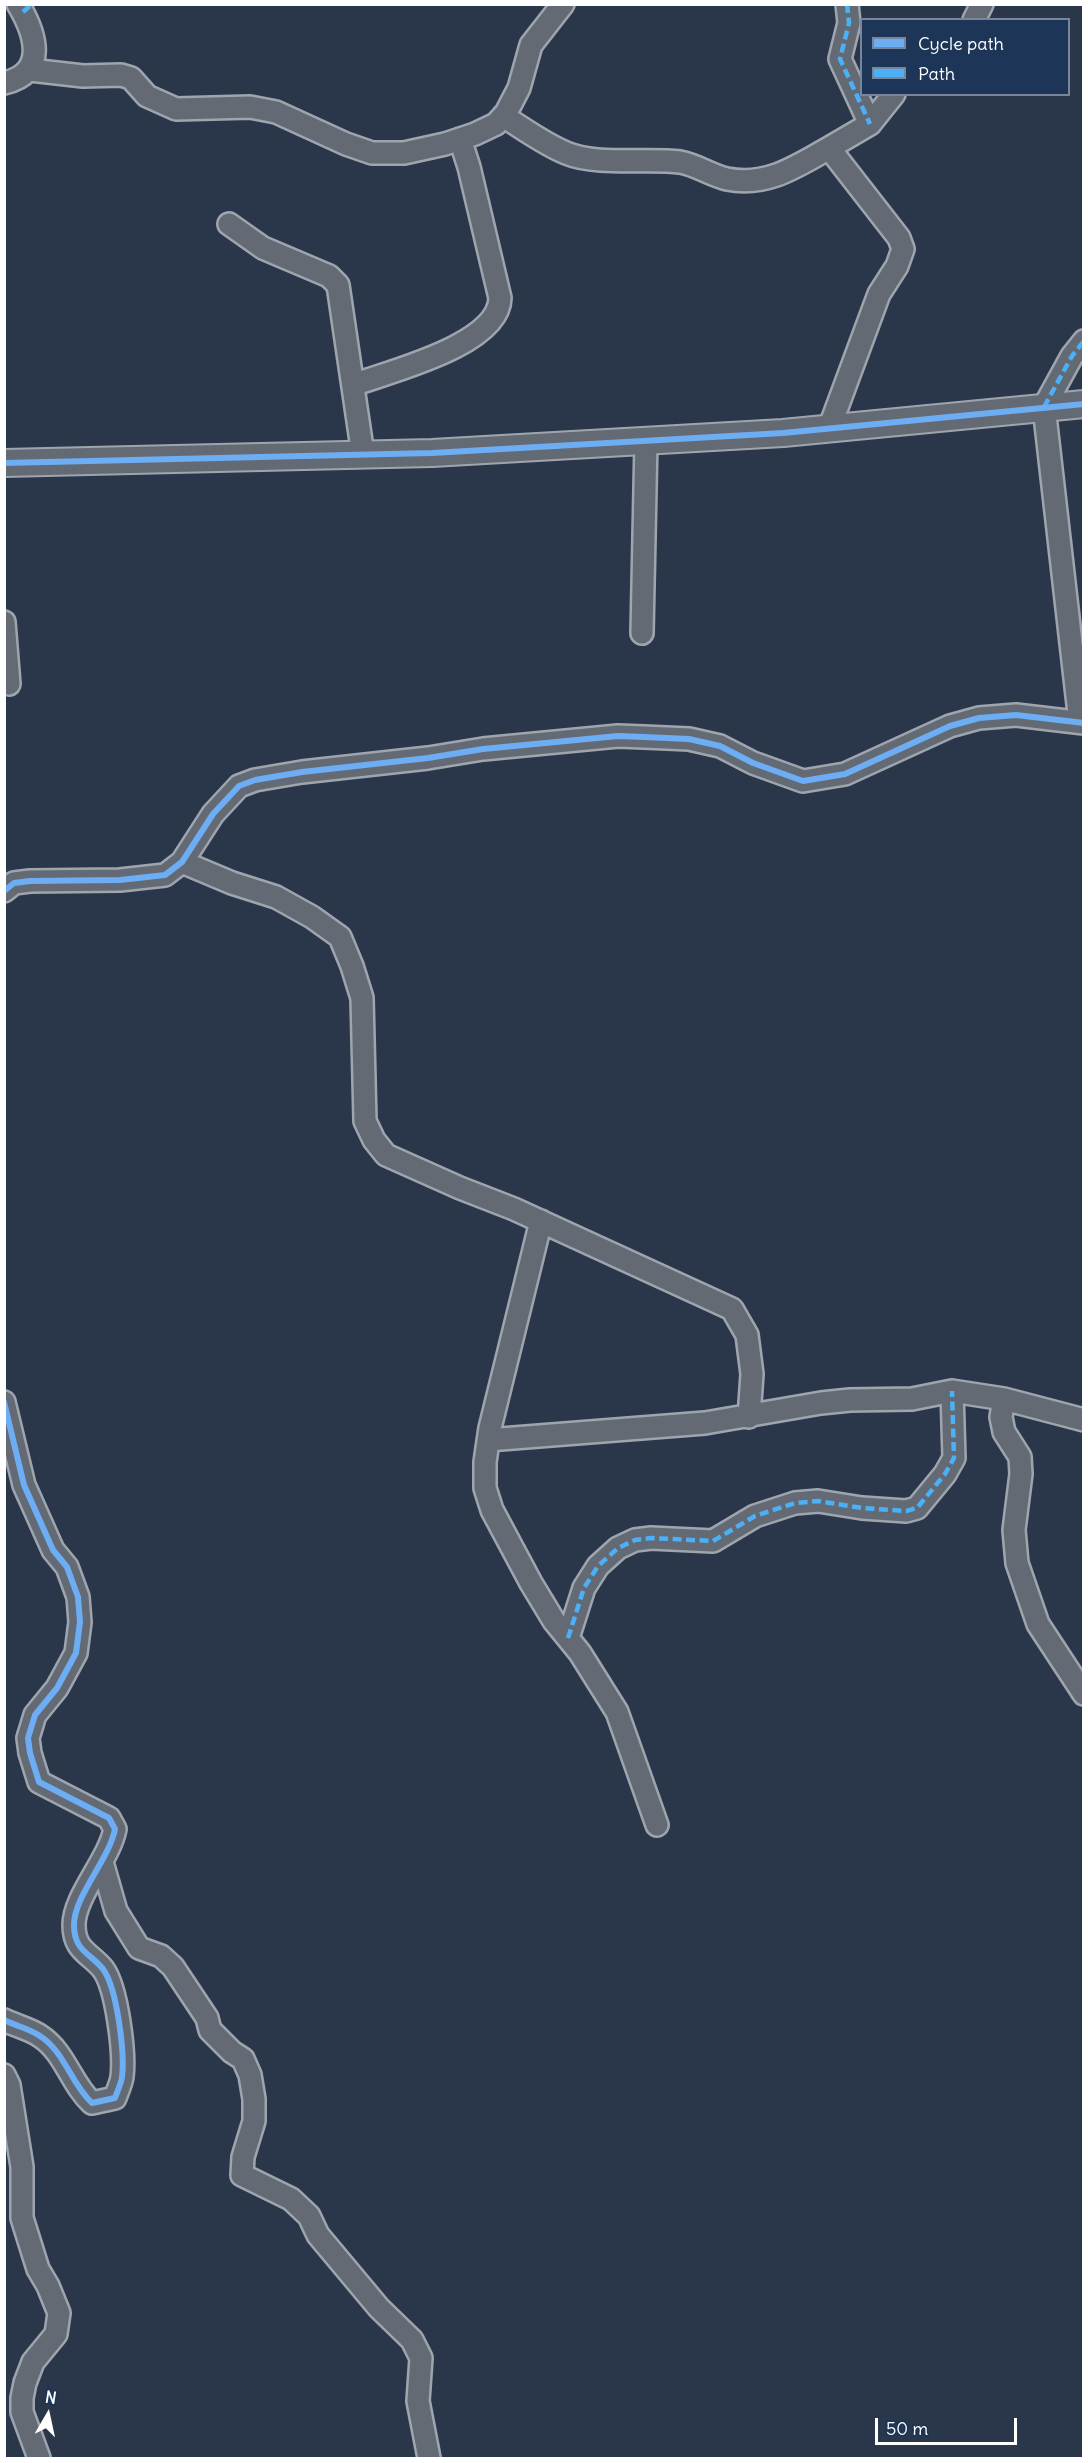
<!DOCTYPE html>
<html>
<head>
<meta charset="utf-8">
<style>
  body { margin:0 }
  #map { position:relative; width:1088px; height:2463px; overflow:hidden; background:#2a374a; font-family:Delius,sans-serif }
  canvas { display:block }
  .frame { position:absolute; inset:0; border:6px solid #fff; pointer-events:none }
  .legend { position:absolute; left:860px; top:18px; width:210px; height:78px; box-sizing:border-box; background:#1d3557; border:2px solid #77869a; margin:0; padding:8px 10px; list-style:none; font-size:18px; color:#fff }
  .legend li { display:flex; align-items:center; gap:12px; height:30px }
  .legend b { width:30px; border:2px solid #77869a }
  .north { position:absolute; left:18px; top:2385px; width:60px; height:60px; -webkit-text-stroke:4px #1d3557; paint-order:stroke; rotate:9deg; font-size:16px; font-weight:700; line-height:24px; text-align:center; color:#fff }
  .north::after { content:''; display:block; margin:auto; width:21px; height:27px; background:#fff; clip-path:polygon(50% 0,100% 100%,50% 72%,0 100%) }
  .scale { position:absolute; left:875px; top:2418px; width:142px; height:27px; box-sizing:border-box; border:3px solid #fff; border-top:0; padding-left:8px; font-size:18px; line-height:21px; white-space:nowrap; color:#fff; -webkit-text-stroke:4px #1d3557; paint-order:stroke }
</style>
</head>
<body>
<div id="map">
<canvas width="1088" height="2463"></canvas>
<div class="frame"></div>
<ul class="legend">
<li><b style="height:8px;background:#6dadf4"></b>Cycle path</li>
<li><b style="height:8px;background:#4cb0f7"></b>Path</li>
</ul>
<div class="north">N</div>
<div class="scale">50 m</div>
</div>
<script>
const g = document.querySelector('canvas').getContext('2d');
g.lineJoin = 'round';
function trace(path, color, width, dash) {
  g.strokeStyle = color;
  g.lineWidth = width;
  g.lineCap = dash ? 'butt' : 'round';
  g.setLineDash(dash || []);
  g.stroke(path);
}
const minor = new Path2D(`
  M847,4L849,23L840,59L870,124
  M974,20L982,4
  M30,70L83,76L121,75L131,78L147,96L176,109L250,107L276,112L346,144L372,153H404L445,144L475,134L496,124L506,113L519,88L531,45L563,4
  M4,83C48,73 36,34 18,4
  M503,116C524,129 544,144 566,153C597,166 647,158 680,162C697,165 710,175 727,179C766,187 796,167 829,148
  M229,224L263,248L329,276L338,285L363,455
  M353,385C391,371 499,345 500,298L469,167L460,139
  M829,429L879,294L897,266L903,249L899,238L829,148L870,124L894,94
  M4,622L9,684
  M642,633L646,441
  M1080,722L1044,407L1072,356L1084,341
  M182,862L232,883L276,897L312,917L340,937L352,966L362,998L365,1121L374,1140L386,1155L460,1188L514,1209L732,1309L747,1335L752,1374L749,1417
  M4,891L14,883L30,881L120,880L165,875L182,862L213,814L239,786L255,780L302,772L428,758L483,749L618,736L644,737L689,739L720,746L753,763L803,781L845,774L950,726L979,718L1016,715L1084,723
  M541,1221L490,1428L485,1462V1488L492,1510L531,1583L554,1621L580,1653L617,1712L657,1825
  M1004,1399L1001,1417L1004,1432L1020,1457L1021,1474L1014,1530L1017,1563L1038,1624L1084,1694
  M4,1402L24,1485L53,1550L67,1567L78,1597L80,1622L76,1653L57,1688L35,1715L28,1738L30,1753L39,1782L109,1818L115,1829C109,1860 74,1896 74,1925C74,1951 90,1953 103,1969C117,1988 125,2053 122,2077C121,2084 117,2092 115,2098L92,2103C71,2084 65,2052 40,2036C30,2029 16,2026 4,2020
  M488,1440L705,1423L821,1403L850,1400L912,1399L952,1391L1004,1399L1084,1420
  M568,1638L584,1588L598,1566L618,1548L635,1540L651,1538L713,1541L755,1516L795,1503L818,1501L862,1508L906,1511L917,1508L945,1474L954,1458L952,1391
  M102,1862L116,1911L139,1948L161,1956L173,1967L207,2018L210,2030L232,2052L243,2059L250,2075L254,2099V2121L243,2157L242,2175L291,2199L309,2216L318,2235L379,2308L412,2340L421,2358L418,2401L429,2458
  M4,2075L9,2085L22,2167V2218L38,2269L48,2286L59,2313L56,2334L33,2362L25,2383L22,2398V2412L39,2458`);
const tertiary = new Path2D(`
  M4,463L432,453L783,433L1084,404`);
trace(minor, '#9fa5ae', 26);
trace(tertiary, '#9fa5ae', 30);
trace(minor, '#636a74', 21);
trace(tertiary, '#636a74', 26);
trace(new Path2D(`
  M847,4L849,23L840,59L870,124
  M23,12L32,4
  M1044,407L1072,356L1084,341
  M568,1638L584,1588L598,1566L618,1548L635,1540L651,1538L713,1541L755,1516L795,1503L818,1501L862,1508L906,1511L917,1508L945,1474L954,1458L952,1391`), '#4cb0f7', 4.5, [9, 4.5]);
trace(new Path2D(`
  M4,463L432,453L783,433L1084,404
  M4,891L14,883L30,881L120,880L165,875L182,862L213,814L239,786L255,780L302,772L428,758L483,749L618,736L644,737L689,739L720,746L753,763L803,781L845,774L950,726L979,718L1016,715L1084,723
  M4,1402L24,1485L53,1550L67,1567L78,1597L80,1622L76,1653L57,1688L35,1715L28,1738L30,1753L39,1782L109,1818L115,1829C109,1860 74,1896 74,1925C74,1951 90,1953 103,1969C117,1988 125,2053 122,2077C121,2084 117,2092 115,2098L92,2103C71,2084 65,2052 40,2036C30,2029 16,2026 4,2020`), '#6dadf4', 6);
</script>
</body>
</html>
